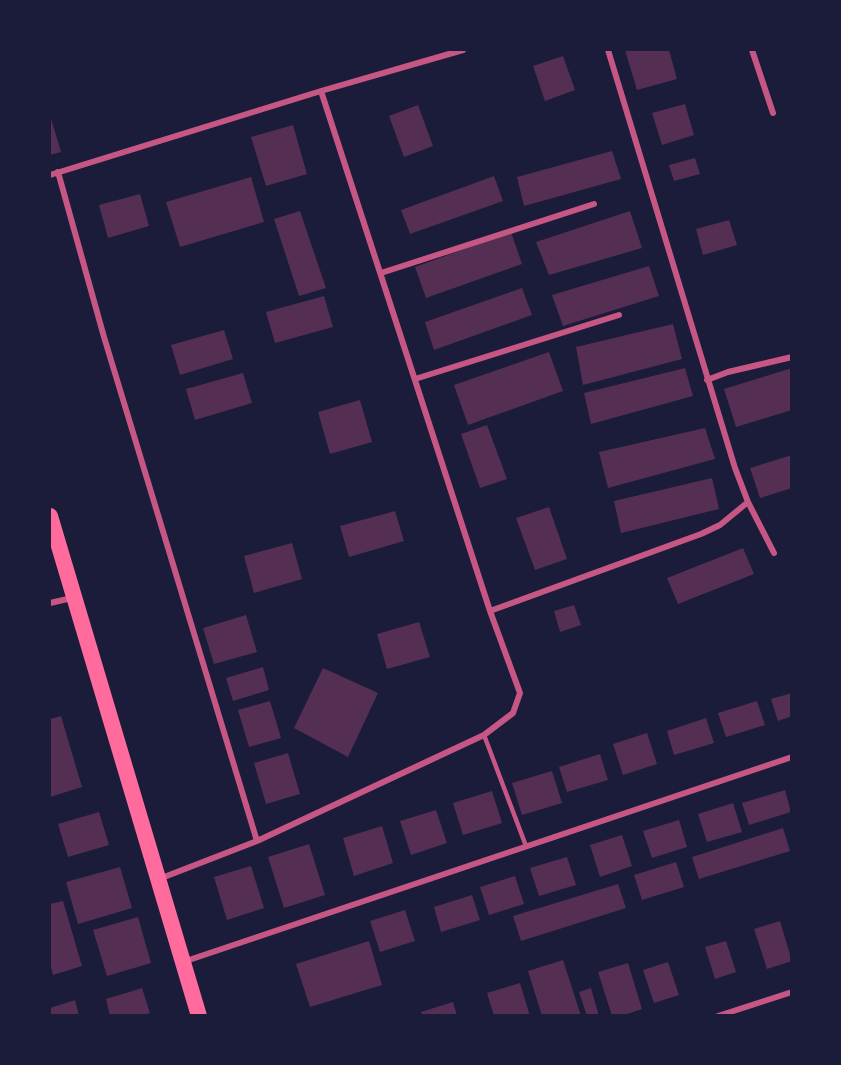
<!DOCTYPE html>
<html>
<head>
<meta charset="utf-8">
<style>
  body { margin:0 }
  #map { position:relative; width:841px; height:1065px; overflow:hidden; background:#1b1b3a; font-family:Quicksand,sans-serif }
  canvas { display:block }
  .frame { position:absolute; inset:0; border:51px solid #1b1b3a; pointer-events:none }
</style>
</head>
<body>
<div id="map">
<canvas width="841" height="1065"></canvas>
<div class="frame"></div>
</div>
<script>
const g = document.querySelector('canvas').getContext('2d');
g.lineJoin = 'round';
function fill(path, color) {
  g.fillStyle = color;
  g.fill(path, 'evenodd');
}
function trace(path, color, width, dash) {
  g.strokeStyle = color;
  g.lineWidth = width;
  g.lineCap = dash ? 'butt' : 'round';
  g.setLineDash(dash || []);
  g.stroke(path);
}
fill(new Path2D(`
  M625,50H669L677,79L637,90Z
  M563,56L575,90L545,101L533,66Z
  M685,104L694,135L662,145L652,113Z
  M418,105L433,146L404,157L389,116Z
  M50,115L61,152L50,155Z
  M293,125L307,174L266,186L251,137Z
  M612,151L621,179L524,206L517,177Z
  M695,158L700,174L674,181L669,165Z
  M494,176L503,201L410,234L401,210Z
  M251,177L264,222L180,247L166,202Z
  M140,194L149,226L108,238L99,205Z
  M300,211L326,288L299,296L274,219Z
  M630,211L642,248L549,275L536,242Z
  M729,220L737,245L703,255L696,229Z
  M511,232L522,264L426,298L415,267Z
  M649,266L659,296L563,326L552,295Z
  M522,288L532,315L434,350L425,322Z
  M324,296L333,327L275,343L266,312Z
  M673,324L682,359L583,385L576,347Z
  M224,330L233,359L180,375L171,345Z
  M549,352L563,391L468,425L454,385Z
  M685,368L693,396L591,424L584,393Z
  M792,368V410L736,427L724,389Z
  M243,373L252,403L195,420L186,389Z
  M360,400L372,442L330,454L318,412Z
  M487,425L507,479L480,488L461,434Z
  M705,428L715,459L608,488L599,452Z
  M792,455V488L760,498L750,468Z
  M712,478L719,509L621,533L614,501Z
  M549,507L567,559L535,570L516,518Z
  M395,511L404,541L349,557L340,526Z
  M292,543L302,579L254,593L244,556Z
  M743,548L754,574L678,604L667,578Z
  M574,605L581,625L560,632L554,611Z
  M246,615L257,652L214,664L203,628Z
  M419,622L430,657L387,669L377,634Z
  M263,667L269,690L233,701L226,678Z
  M323,668L378,693L348,757L294,728Z
  M792,693V716L778,721L771,699Z
  M270,701L281,738L249,747L238,710Z
  M757,701L765,725L726,737L718,713Z
  M61,716L82,787L50,797V719Z
  M706,718L714,743L674,755L667,731Z
  M647,733L657,764L623,775L613,744Z
  M288,753L300,794L266,804L254,763Z
  M600,754L608,780L567,792L559,767Z
  M552,771L562,803L522,815L512,783Z
  M785,790L791,812L749,825L742,803Z
  M492,791L502,823L463,835L453,803Z
  M733,803L742,832L707,842L698,814Z
  M436,810L447,843L411,855L400,821Z
  M99,812L109,845L68,857L58,824Z
  M679,820L687,847L652,858L643,831Z
  M382,826L393,863L354,876L343,838Z
  M783,828L790,851L699,879L692,857Z
  M622,835L632,866L600,877L590,845Z
  M309,844L325,895L284,908L268,857Z
  M567,857L576,885L539,896L530,868Z
  M676,862L684,887L642,900L634,875Z
  M251,866L264,908L227,920L214,877Z
  M120,867L132,908L78,924L66,882Z
  M515,876L524,904L489,915L480,887Z
  M618,884L626,908L521,941L513,916Z
  M472,895L480,920L441,932L434,907Z
  M63,901L82,966L53,975L50,964V904Z
  M405,910L415,941L380,952L370,921Z
  M138,917L151,963L107,976L93,930Z
  M780,921L792,961L767,969L754,929Z
  M369,941L382,985L310,1007L296,964Z
  M726,941L736,972L715,979L705,947Z
  M563,960L581,1016H542L528,971Z
  M668,962L679,995L654,1003L643,970Z
  M628,963L642,1009L621,1016H612L598,972Z
  M520,983L530,1016H494L487,993Z
  M142,988L150,1013L141,1016H110L106,999Z
  M591,988L599,1016H587L579,992Z
  M75,1000L79,1016H50V1008Z
  M453,1002L457,1016H422L421,1012Z`), '#542f53');
trace(new Path2D(`
  M484,735L526,846`), '#c65784', 4.5);
trace(new Path2D(`
  M752,50L773,113
  M58,172L104,337L257,841
  M50,175L321,91L463,50
  M381,273L594,204
  M415,379L619,315
  M707,380L728,372L792,357
  M748,502L774,553
  M50,603L72,598
  M490,611L701,534L720,525L748,502L735,468L608,50
  M159,879L257,841L484,735L513,713L520,693L490,611L321,91
  M183,962L792,757
  M718,1016L792,992`), '#c65784', 6);
trace(new Path2D(`
  M50,516L199,1016`), '#ff6b9d', 16);
</script>
</body>
</html>
